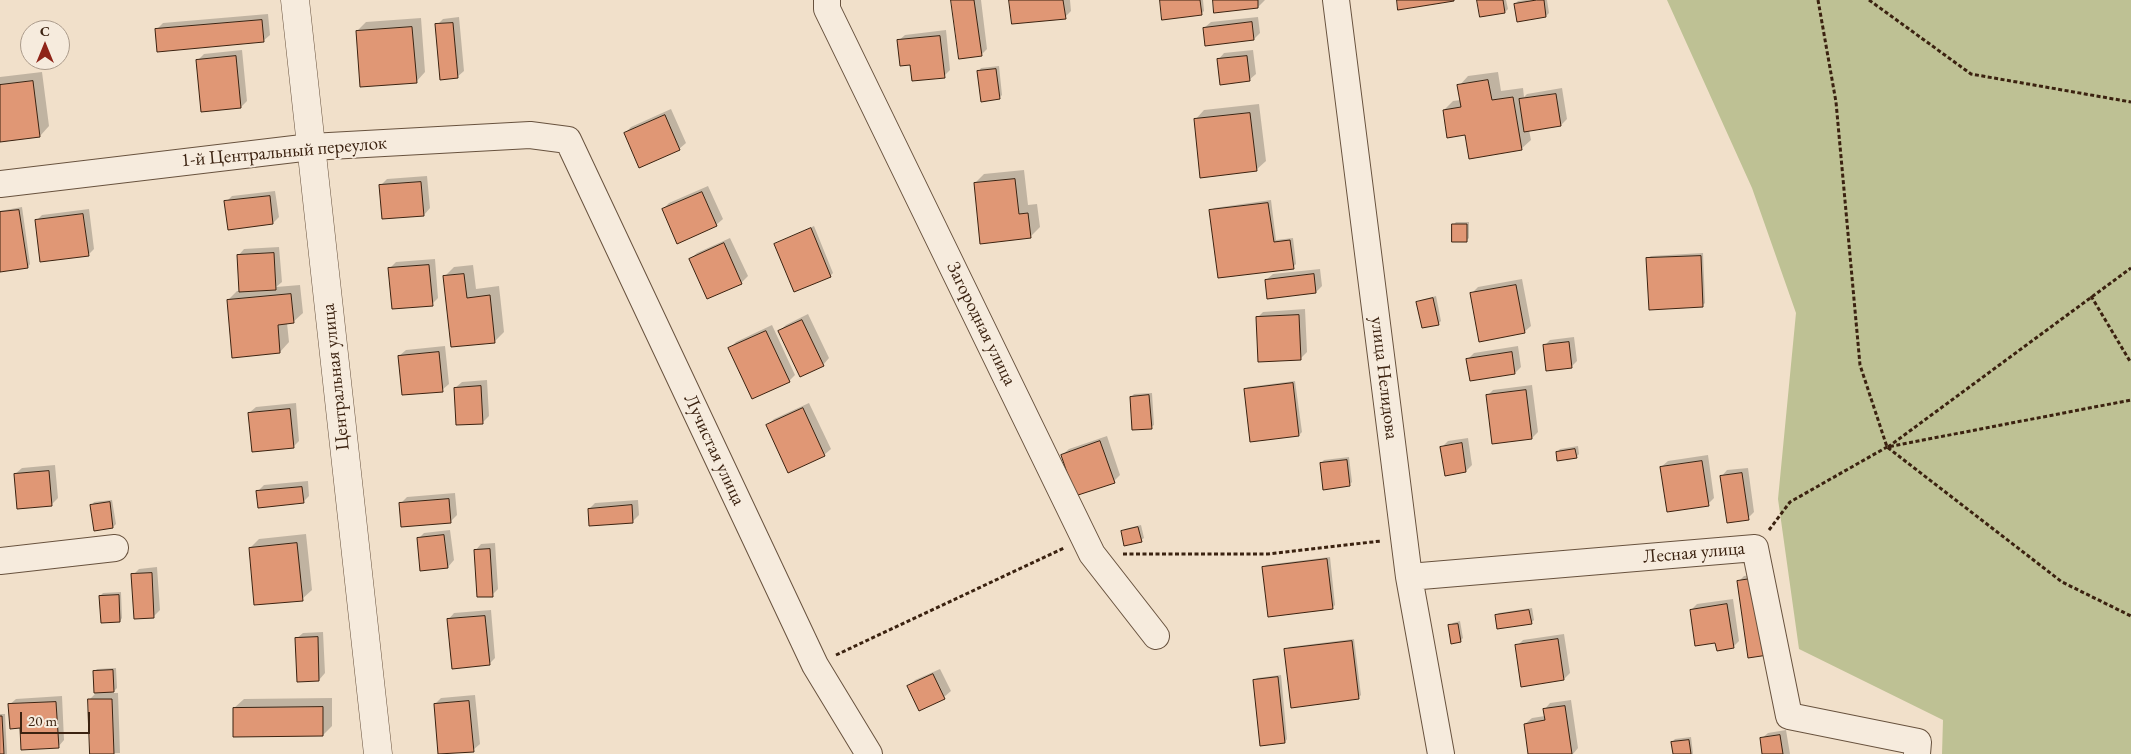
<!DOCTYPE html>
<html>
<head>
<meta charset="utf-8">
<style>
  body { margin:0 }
  #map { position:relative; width:2131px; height:754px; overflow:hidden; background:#f1e0ca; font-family:"EB Garamond",serif }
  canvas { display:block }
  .north { position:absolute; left:20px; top:20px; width:50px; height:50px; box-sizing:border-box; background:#f6ebdd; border:1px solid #ab9b8b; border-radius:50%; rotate:0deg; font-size:14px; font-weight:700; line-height:20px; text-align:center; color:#3b2210 }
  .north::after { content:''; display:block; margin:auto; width:18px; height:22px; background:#8f2418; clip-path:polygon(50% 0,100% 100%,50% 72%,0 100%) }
  .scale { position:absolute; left:20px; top:712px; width:70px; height:22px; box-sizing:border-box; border:2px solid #3b2210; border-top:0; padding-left:6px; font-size:15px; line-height:18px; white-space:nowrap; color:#3b2210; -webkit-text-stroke:4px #f6ebdd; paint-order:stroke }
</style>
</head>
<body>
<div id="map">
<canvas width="2131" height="754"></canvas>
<div class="north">С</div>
<div class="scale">20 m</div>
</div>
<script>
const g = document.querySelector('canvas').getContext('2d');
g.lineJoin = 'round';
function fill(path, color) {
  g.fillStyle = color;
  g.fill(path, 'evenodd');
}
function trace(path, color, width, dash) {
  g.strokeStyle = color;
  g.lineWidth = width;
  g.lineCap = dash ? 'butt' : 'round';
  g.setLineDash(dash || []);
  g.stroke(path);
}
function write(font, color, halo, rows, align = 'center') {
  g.font = font + ' "EB Garamond",serif';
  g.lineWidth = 4;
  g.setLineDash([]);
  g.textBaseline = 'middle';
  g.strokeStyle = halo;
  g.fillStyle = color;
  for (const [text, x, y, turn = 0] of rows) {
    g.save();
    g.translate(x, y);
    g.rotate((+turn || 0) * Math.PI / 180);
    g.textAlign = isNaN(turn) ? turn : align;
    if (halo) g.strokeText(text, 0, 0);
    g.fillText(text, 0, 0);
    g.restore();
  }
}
fill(new Path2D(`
  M1667,0H2131V754H1942L1943,720L1799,649L1778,499L1796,313L1752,188Z`), '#bec194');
fill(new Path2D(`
  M953,0H981L987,49L981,55Z
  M1011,0H1070L1071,11L1065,17Z
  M1161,0H1203L1204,11L1201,14Z
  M1214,0H1265L1258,7Z
  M1479,0H1506L1508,9L1505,12L1481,16Z
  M1526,0H1547L1549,13L1546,16L1515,4L1518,1Z
  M268,14L270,35L263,41L156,30L163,23Z
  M459,17L464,71L457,77L437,25L443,19Z
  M1258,17L1260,33L1254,39L1204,28L1211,22Z
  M421,18L425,72L416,82L357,31L366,22Z
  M946,30L950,70L944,76L911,63L898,41L905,35Z
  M242,50L247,101L241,107L198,60L204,54Z
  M1253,50L1256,74L1249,80L1218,60L1224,53Z
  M999,66L1002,95L999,98L979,71L981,68Z
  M42,72L49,126L40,136L0,141V77Z
  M1498,72L1501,91L1523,88L1524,97L1527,94L1562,88L1567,119L1561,125L1529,130L1531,140L1521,149L1466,134L1444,110L1453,101L1461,100L1459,86L1468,76Z
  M1259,104L1266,161L1256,170L1195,120L1204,110Z
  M671,109L686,143L679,149L625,133L631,127Z
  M1024,170L1028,205L1037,204L1040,227L1030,237L975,183L984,174Z
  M427,176L430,208L424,215L381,185L387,179Z
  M708,186L723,219L716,225L663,209L669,203Z
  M275,191L279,217L273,223L226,202L232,196Z
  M1271,200L1276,240L1293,238L1296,264L1293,267L1211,211L1214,208Z
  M22,207L30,264L28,267L0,271V211Z
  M89,209L94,249L88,255L36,221L42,215Z
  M1456,222H1469V238L1466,241L1453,225Z
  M814,226L833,273L830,276L775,244Z
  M730,238L748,276L741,283L690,259L697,253Z
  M279,247L282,282L276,287L300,285L303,313L293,322L287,323L289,342L280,352L228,300L237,291H240L238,256L244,249Z
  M1703,253L1705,303L1702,306L1648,258L1651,256Z
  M435,259L438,298L432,304L390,268L396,262Z
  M473,265L476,289L499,286L504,332L494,342L445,276L454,267Z
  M1320,269L1322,286L1316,292L1266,280L1273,274Z
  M1522,279L1531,326L1524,332L1471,294L1478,287Z
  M1436,296L1441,321L1438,324L1418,303L1421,300Z
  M1305,309L1307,352L1301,358L1257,318L1263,312Z
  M808,314L829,358L823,365L779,331L786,325Z
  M772,325L795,375L789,381L730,348L736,342Z
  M1574,337L1577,361L1571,367L1544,346L1550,340Z
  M445,346L449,384L442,390L399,356L406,350Z
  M1518,346L1521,367L1515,373L1468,359L1474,353Z
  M487,380L489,416L483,422L455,388L462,382Z
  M1295,381L1302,432L1299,435L1245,390L1248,387Z
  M1532,385L1538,432L1532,438L1487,396L1493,390Z
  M1152,393L1154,425L1151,427L1131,397L1134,394Z
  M296,403L299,441L293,447L249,413L256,407Z
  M809,403L831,449L824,455L768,425L774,419Z
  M1107,436L1120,475L1114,481L1062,455L1069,449Z
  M1468,438L1472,465L1466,471L1442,447L1448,441Z
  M1578,446L1579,454L1576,457L1557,452L1560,449Z
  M1708,455L1714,498L1708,504L1661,467L1668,461Z
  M1349,457L1352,482L1349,485L1321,463L1324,460Z
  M55,465L58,498L51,505L15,474L22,468Z
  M1748,468L1754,512L1748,518L1721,477L1727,470Z
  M308,481L309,496L303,502L258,491L264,485Z
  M455,493L457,515L450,522L400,504L407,497Z
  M112,500L116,524L113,527L95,530L92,505L94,502Z
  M638,500L639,515L632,522L589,509L595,503Z
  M1141,525L1144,538L1141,540L1122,532L1125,529Z
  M450,530L454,560L448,567L418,539L424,533Z
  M306,534L312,590L302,599L250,548L259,539Z
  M495,543L498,589L492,595L475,551L481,544Z
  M1330,557L1335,605L1332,608L1263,568L1266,565Z
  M157,567L160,610L154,616L133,575L139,569Z
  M1763,573L1774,647L1738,582L1744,576Z
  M121,592L122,618L120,621L100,596L103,593Z
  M1733,599L1739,641L1733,647L1716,642L1691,610L1697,604Z
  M1532,608L1534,620L1531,623L1496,615L1499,613Z
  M491,610L495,658L489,664L448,620L454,613Z
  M1460,621L1463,638L1460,641L1450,626L1453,623Z
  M323,632L325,673L319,680L296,639L303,633Z
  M1564,634L1570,673L1564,679L1517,646L1523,640Z
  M1354,639L1361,695L1358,698L1286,650L1289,647Z
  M116,668L117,688L112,693H118L120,753L91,754L89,700L95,694L94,672L97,669Z
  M940,669L951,691L944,697L919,709L908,687L915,680Z
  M1281,675L1287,739L1285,742L1254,681L1257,678Z
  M475,695L480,744L473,750L435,704L441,698Z
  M62,696L64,740L58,747L21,727L9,705L16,699Z
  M332,698V726L323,735L234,708L244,699Z
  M1571,700L1578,748L1573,754H1530L1525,724L1532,718L1545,716L1544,710L1550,703Z
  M0,714H5L7,754H0Z
  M1786,730L1790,754H1764L1761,739L1768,733Z
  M1691,737L1693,754H1674L1672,742L1675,739Z`), '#0003');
const building = new Path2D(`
  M951,0H974L982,56L959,59Z
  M1009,0H1063L1066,19L1012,24Z
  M1160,0H1200L1202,15L1162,20Z
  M1213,0H1258V8L1214,13Z
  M1397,0H1454V1L1398,10Z
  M1477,0H1503L1505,13L1480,17Z
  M1537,0H1544L1546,17L1517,22L1514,4Z
  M262,20L264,42L157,52L155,29Z
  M1252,22L1254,40L1205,46L1203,28Z
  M453,23L458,78L440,80L435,24Z
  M412,27L417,83L360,87L356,31Z
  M940,36L945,78L912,81L910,65L900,66L897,40Z
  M236,56L241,108L201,112L196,60Z
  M1247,56L1250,81L1220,85L1217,59Z
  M996,69L1000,99L981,102L977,71Z
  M1488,80L1492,100L1513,97L1522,150L1469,159L1465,135L1447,138L1443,110L1461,107L1457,85Z
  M33,81L40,137L0,142V85Z
  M1556,94L1561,126L1524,132L1519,99Z
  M1250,113L1257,171L1200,178L1194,119Z
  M665,115L680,150L639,168L624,133Z
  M1015,179L1019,214L1028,213L1031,238L980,244L974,183Z
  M421,182L424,216L382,219L379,185Z
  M702,192L717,226L677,244L662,209Z
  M270,196L273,224L228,230L224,201Z
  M1268,203L1274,242L1290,240L1294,269L1218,278L1209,210Z
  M19,210L28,268L0,272V212Z
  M83,214L89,256L40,262L35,220Z
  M1452,224H1467V242H1452Z
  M811,228L831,277L794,292L774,244Z
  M724,243L742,284L707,299L689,259Z
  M274,253L276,290L239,292L237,255Z
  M1701,256L1703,307L1649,310L1646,258Z
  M429,265L433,306L392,309L388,268Z
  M464,274L467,298L490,295L495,343L451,347L443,276Z
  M1314,274L1316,293L1267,299L1265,280Z
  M1516,285L1525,333L1479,342L1470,293Z
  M291,294L294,323L278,325L280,353L232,358L227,300Z
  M1433,298L1439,325L1422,328L1416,302Z
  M1299,315L1301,360L1258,362L1256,317Z
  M802,320L824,366L800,377L778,331Z
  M766,331L790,382L752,399L728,348Z
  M1569,342L1572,368L1546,371L1543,345Z
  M439,352L443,392L402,395L398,356Z
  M1512,352L1515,374L1470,381L1466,359Z
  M1293,383L1299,436L1250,442L1244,389Z
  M481,386L483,424L456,425L454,388Z
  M1526,390L1532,439L1492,444L1486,395Z
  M1149,395L1152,429L1132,430L1130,397Z
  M803,408L825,456L788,473L766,425Z
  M290,409L294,448L252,452L248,413Z
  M1100,441L1115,483L1075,496L1061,455Z
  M1462,443L1466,472L1445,476L1440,447Z
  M1575,449L1577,458L1557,461L1556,452Z
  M1347,460L1350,486L1323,490L1320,463Z
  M1702,461L1709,506L1667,512L1660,467Z
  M49,471L52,506L17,509L14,474Z
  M1742,473L1749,520L1727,523L1720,476Z
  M302,487L304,503L258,508L256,491Z
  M449,499L451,523L401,527L399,503Z
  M110,502L113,528L94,531L90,505Z
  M632,505L633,523L589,526L588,509Z
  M1138,527L1142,542L1124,546L1121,531Z
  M444,535L448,568L420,571L417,538Z
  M297,543L303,601L254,605L249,548Z
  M490,549L493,597H477L474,550Z
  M1327,559L1333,609L1268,617L1262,567Z
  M152,573L154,618L134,619L131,574Z
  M1757,578L1768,655L1748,658L1737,581Z
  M119,595L120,622L101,623L99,596Z
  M1727,604L1734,648L1717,651L1715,643L1695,646L1690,610Z
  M1529,610L1532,624L1497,629L1495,615Z
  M485,616L490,665L452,669L447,619Z
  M1458,624L1461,642L1451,644L1448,625Z
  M318,637L319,681L297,682L295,638Z
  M1558,639L1564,680L1521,687L1515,645Z
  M1352,641L1359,699L1291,708L1284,649Z
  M113,670L114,692L94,693L93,671Z
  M933,674L945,699L919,711L907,686Z
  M1278,677L1285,743L1260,746L1253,680Z
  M88,699H112L114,754H90Z
  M469,701L474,752L438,754L434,704Z
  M56,702L59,748L21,750L20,728L10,729L8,704Z
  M1565,706L1572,754H1528L1524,724L1545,720L1543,709Z
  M323,707V736L233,737V708Z
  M0,716H2L4,754H0Z
  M1780,735L1783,754H1762L1760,738Z
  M1689,740L1691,754H1673L1671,742Z`);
fill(building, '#e09775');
trace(building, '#3b2210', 1);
const minor = new Path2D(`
  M827,0V9L1092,554L1156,636
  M1336,0L1409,577L1441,754
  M0,184L311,147L530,135L568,140L815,665L869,754
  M0,561L115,548
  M1409,577L1755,548L1789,716L1918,742L1917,754`);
const tertiary = new Path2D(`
  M295,0L378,754`);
trace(minor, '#68523e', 28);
trace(tertiary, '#68523e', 29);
trace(new Path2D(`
  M1818,0L1836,102L1860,365L1887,447L2062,582L2131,616
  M1869,0L1971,74L2131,102
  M2091,296L2131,363
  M1888,447L2131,268
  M1769,530L1790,502L1887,447L2131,400
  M1123,554H1268L1381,541
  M836,655L1064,548`), '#3b2210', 3, [4, 2.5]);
trace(minor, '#f6ebdd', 26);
trace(tertiary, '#f6ebdd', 28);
write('19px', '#3b2210', '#f6ebdd', [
  ["1-й Центральный переулок",284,152,-5],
  ["Загородная улица",981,324,64],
  ["Центральная улица",336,377,-96],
  ["улица Нелидова",1384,378,83],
  ["Лучистая улица",714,450,65],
  ["Лесная улица",1694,553,-5]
]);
</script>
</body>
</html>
